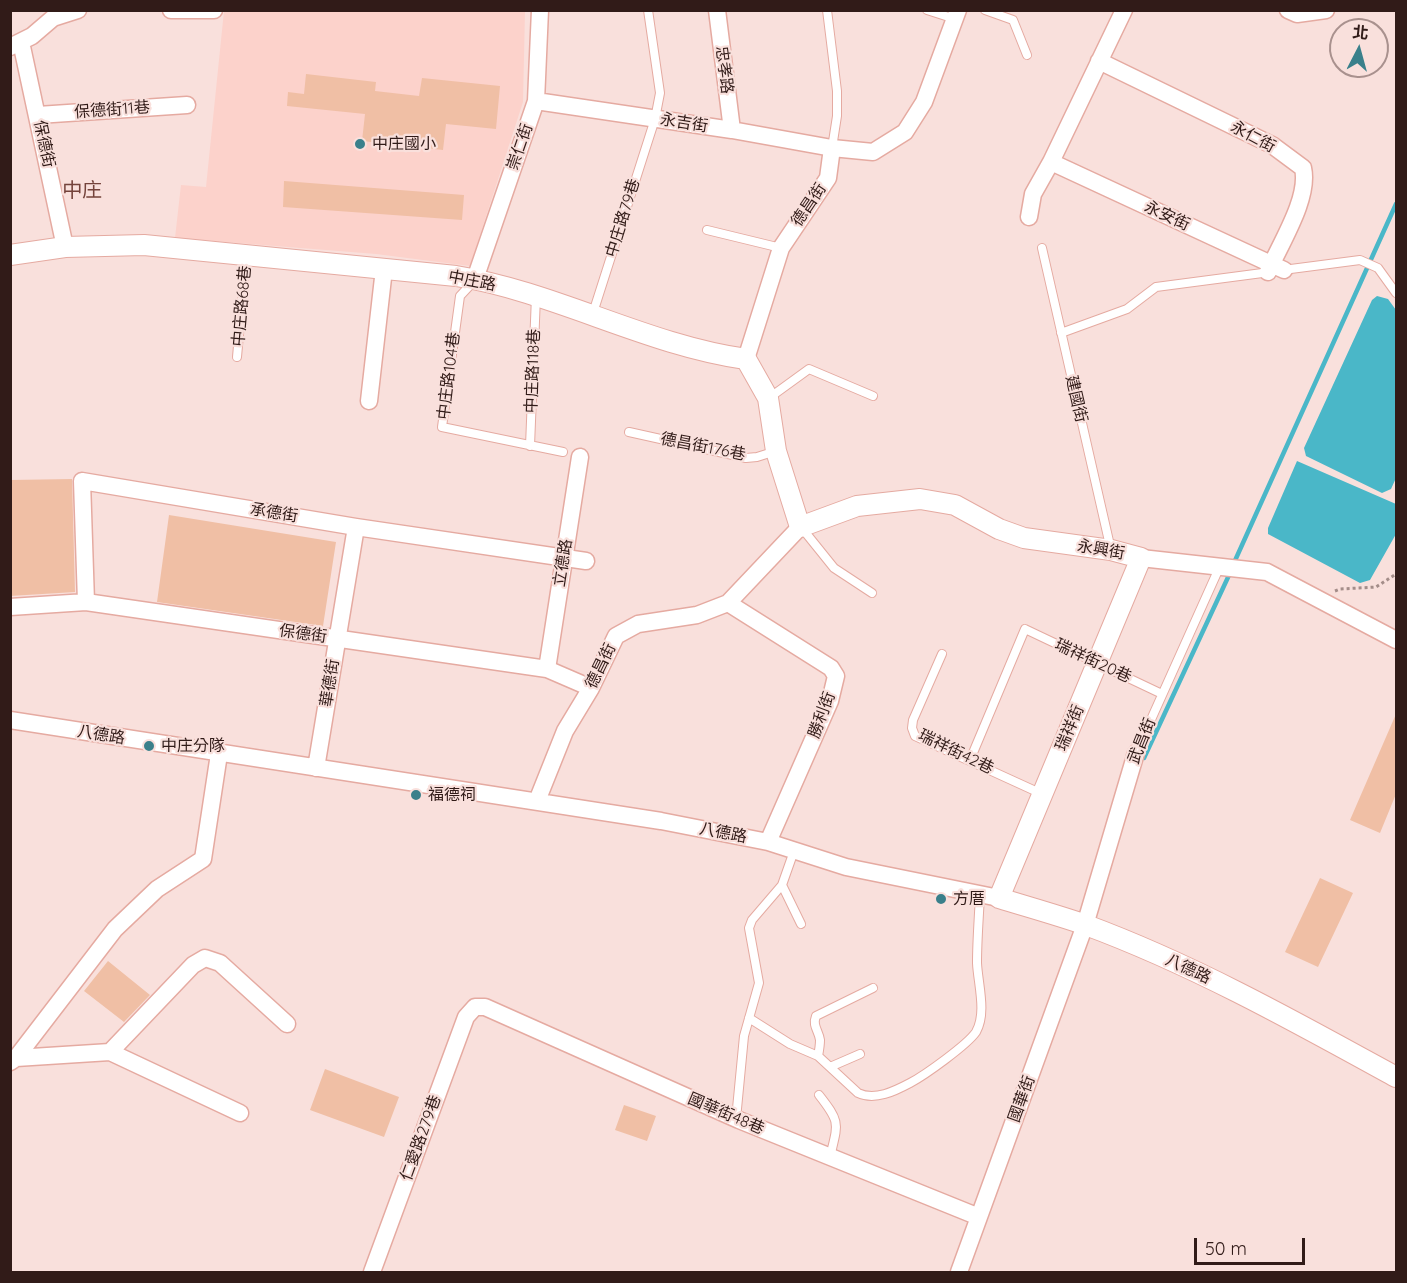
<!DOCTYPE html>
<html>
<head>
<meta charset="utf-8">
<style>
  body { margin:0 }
  #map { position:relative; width:1407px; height:1283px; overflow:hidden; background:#f9e0dc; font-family:Quicksand,"Noto Sans TC",sans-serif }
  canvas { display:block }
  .frame { position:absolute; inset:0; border:12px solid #311b18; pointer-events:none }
  .north { position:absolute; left:1329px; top:18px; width:60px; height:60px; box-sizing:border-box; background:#f9e0dc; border:2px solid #a9918e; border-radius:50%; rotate:6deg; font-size:16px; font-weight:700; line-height:24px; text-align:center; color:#311b18 }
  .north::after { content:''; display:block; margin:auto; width:21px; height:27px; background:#3a808b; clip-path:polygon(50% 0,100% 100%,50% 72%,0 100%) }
  .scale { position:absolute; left:1194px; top:1238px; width:111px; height:27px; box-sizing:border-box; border:3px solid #311b18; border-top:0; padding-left:8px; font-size:18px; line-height:21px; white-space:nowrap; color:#311b18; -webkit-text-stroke:4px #f9e0dc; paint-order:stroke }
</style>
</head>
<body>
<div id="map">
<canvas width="1407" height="1283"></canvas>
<div class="frame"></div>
<div class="north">北</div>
<div class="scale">50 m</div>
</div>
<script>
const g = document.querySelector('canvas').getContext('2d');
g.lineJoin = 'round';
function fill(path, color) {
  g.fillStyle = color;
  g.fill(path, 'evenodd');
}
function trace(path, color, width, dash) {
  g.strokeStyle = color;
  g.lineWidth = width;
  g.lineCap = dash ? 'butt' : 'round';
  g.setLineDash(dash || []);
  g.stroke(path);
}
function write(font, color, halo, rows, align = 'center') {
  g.font = font + ' Quicksand,"Noto Sans TC",sans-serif';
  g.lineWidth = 4.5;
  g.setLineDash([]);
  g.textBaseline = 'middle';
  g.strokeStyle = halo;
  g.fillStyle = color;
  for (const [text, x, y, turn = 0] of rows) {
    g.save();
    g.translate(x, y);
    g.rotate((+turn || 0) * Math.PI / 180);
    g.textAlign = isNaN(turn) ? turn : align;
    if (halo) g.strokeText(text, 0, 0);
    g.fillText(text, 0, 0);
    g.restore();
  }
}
fill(new Path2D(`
  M224,11H525L523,102L470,266L376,254L175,238L181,185L206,187Z`), '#fcd2cb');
fill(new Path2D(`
  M1377,296L1388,299L1396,310V478L1391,489L1382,493L1306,456L1304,448L1372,300Z
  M1297,461L1396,504V534L1370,580L1360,583L1268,534V528Z`), '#4ab7c8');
trace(new Path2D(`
  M1233,565L1396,204
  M1144,758L1230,573`), '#4ab7c8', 4.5);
fill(new Path2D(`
  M306,74L376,82L375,91L419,96L422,78L500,86L496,129L446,124L443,150L362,141L365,114L287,106L288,92L304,94Z
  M284,181L464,195L462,220L283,207Z
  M72,479L75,592L10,596V480Z
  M169,515L336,542L323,626L157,602Z
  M1396,714V794L1380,833L1350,820Z
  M1320,878L1353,893L1318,967L1285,952Z
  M108,961L150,995L124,1022L84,991Z
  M325,1069L399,1097L384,1137L310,1110Z
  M624,1105L656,1116L647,1141L615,1130Z`), '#f0bfa5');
const service = new Path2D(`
  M827,10L837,91V116L832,148
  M927,10L955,19
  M985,10L1013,20L1027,55
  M707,230L781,248
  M1042,248L1111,550
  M1283,270L1360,260L1378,268L1396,293
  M475,280L460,296L442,427L563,452
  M592,316L655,119L660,93L648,10
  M1061,333L1127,309L1156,287L1270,272
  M237,357L246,256
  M769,398L809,369L873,396
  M629,432L746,458L757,457L776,451
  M530,446L536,296
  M801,527L834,568L872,593
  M942,654L913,720L912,728L915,736L1042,794
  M1136,753L1220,566
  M970,760L1025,629L1162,694
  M782,885L801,924
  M749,1018L790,1044L818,1056L858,1093C875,1101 895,1091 910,1083C925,1075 967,1045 976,1032C987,1013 978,984 977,963C977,940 979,917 980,894
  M818,1056C819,1051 820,1045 820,1040C819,1031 812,1026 816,1016L873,988
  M830,1067L860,1054
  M819,1095C841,1123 838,1123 830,1157
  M736,1119L744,1036L759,983L749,928L752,920L782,885L794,851`);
const minor = new Path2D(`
  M171,10H214
  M717,10L732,130
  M1288,10L1297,14L1326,10
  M21,42L65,247
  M10,47L32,36L53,18L78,10
  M1099,61L1272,145L1303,168C1310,198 1280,244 1268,272
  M536,101L732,130L832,148
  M38,115L187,105
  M1051,162L1284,270
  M1029,217L1033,194L1051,162L1124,10
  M475,279L536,101L540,10
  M746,359L781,248L828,178L832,148L873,152L905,132L924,102L958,10
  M369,401L384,269
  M1141,558L1267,572L1396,640
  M86,602L82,481L356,527L586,561
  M728,603L831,668L836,676L830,701L768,842
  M10,607L86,602L547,669L591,688
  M547,669L580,457
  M10,720L661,821L768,842L846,867L999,898
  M316,768L356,527
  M537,801L565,731L591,688L616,636L638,624L697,615L728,603L800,527
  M110,1052L193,965L205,958L220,963L287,1024
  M16,1058L110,1052L240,1113
  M10,1062L16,1058L115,929L157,889L203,859L219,754
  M372,1272L466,1017L475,1007H485L739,1120L979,1217
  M959,1272L1085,925L1136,753`);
const tertiary = new Path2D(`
  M10,255L65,247L144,245L456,276C556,292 646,345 746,359L768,398L776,451L800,527L857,506L920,499L955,505L999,529L1024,538L1111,550L1141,558L999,898C1028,907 1057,915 1086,925C1194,965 1296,1022 1396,1077`);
trace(service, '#e5aaa1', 10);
trace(minor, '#e5aaa1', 19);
trace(tertiary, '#e5aaa1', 22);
trace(new Path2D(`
  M1335,591L1340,589L1376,587L1396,574`), '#a48d89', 3, [3, 3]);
trace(service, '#fff', 8);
trace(minor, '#fff', 16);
trace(tertiary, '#fff', 20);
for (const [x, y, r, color] of [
  [360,144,6,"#3a808b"],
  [149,746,6,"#3a808b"],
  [416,795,6,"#3a808b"],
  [941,899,6,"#3a808b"]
]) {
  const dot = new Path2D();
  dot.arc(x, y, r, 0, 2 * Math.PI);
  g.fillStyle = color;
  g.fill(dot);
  trace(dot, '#f9e0dc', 2);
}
write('16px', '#311b18', '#f9e0dc', [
  ["忠孝路",724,70,83],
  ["保德街11巷",112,110,-4],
  ["永吉街",684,123,9],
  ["永仁街",1253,137,28],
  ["保德街",44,144,78],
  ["崇仁街",520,147,-71],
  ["德昌街",809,205,-56],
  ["永安街",1167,216,25],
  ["中庄路79巷",623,218,-73],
  ["中庄路",472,281,11],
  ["中庄路68巷",242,306,-85],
  ["中庄路118巷",533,371,-88],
  ["中庄路104巷",449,376,-83],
  ["建國街",1076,399,77],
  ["德昌街176巷",703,447,11],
  ["承德街",274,513,9],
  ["永興街",1101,550,10],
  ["立德路",563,563,-81],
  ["保德街",303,634,8],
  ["瑞祥街20巷",1093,661,25],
  ["德昌街",601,666,-64],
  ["華德街",330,683,-81],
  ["勝利街",822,715,-69],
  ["瑞祥街",1070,728,-67],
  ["八德路",101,735,9],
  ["武昌街",1142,741,-68],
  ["瑞祥街42巷",956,752,26],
  ["八德路",723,833,11],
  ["八德路",1188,969,25],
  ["國華街",1022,1099,-70],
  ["國華街48巷",726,1114,23],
  ["仁愛路279巷",421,1138,-70]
]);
write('16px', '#311b18', '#f9e0dc', [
  ["中庄國小",372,144],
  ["中庄分隊",161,746],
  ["福德祠",428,795],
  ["方厝",953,899]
], 'left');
write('20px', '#74433b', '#f9e0dc', [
  ["中庄",82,191]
]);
</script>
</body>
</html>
